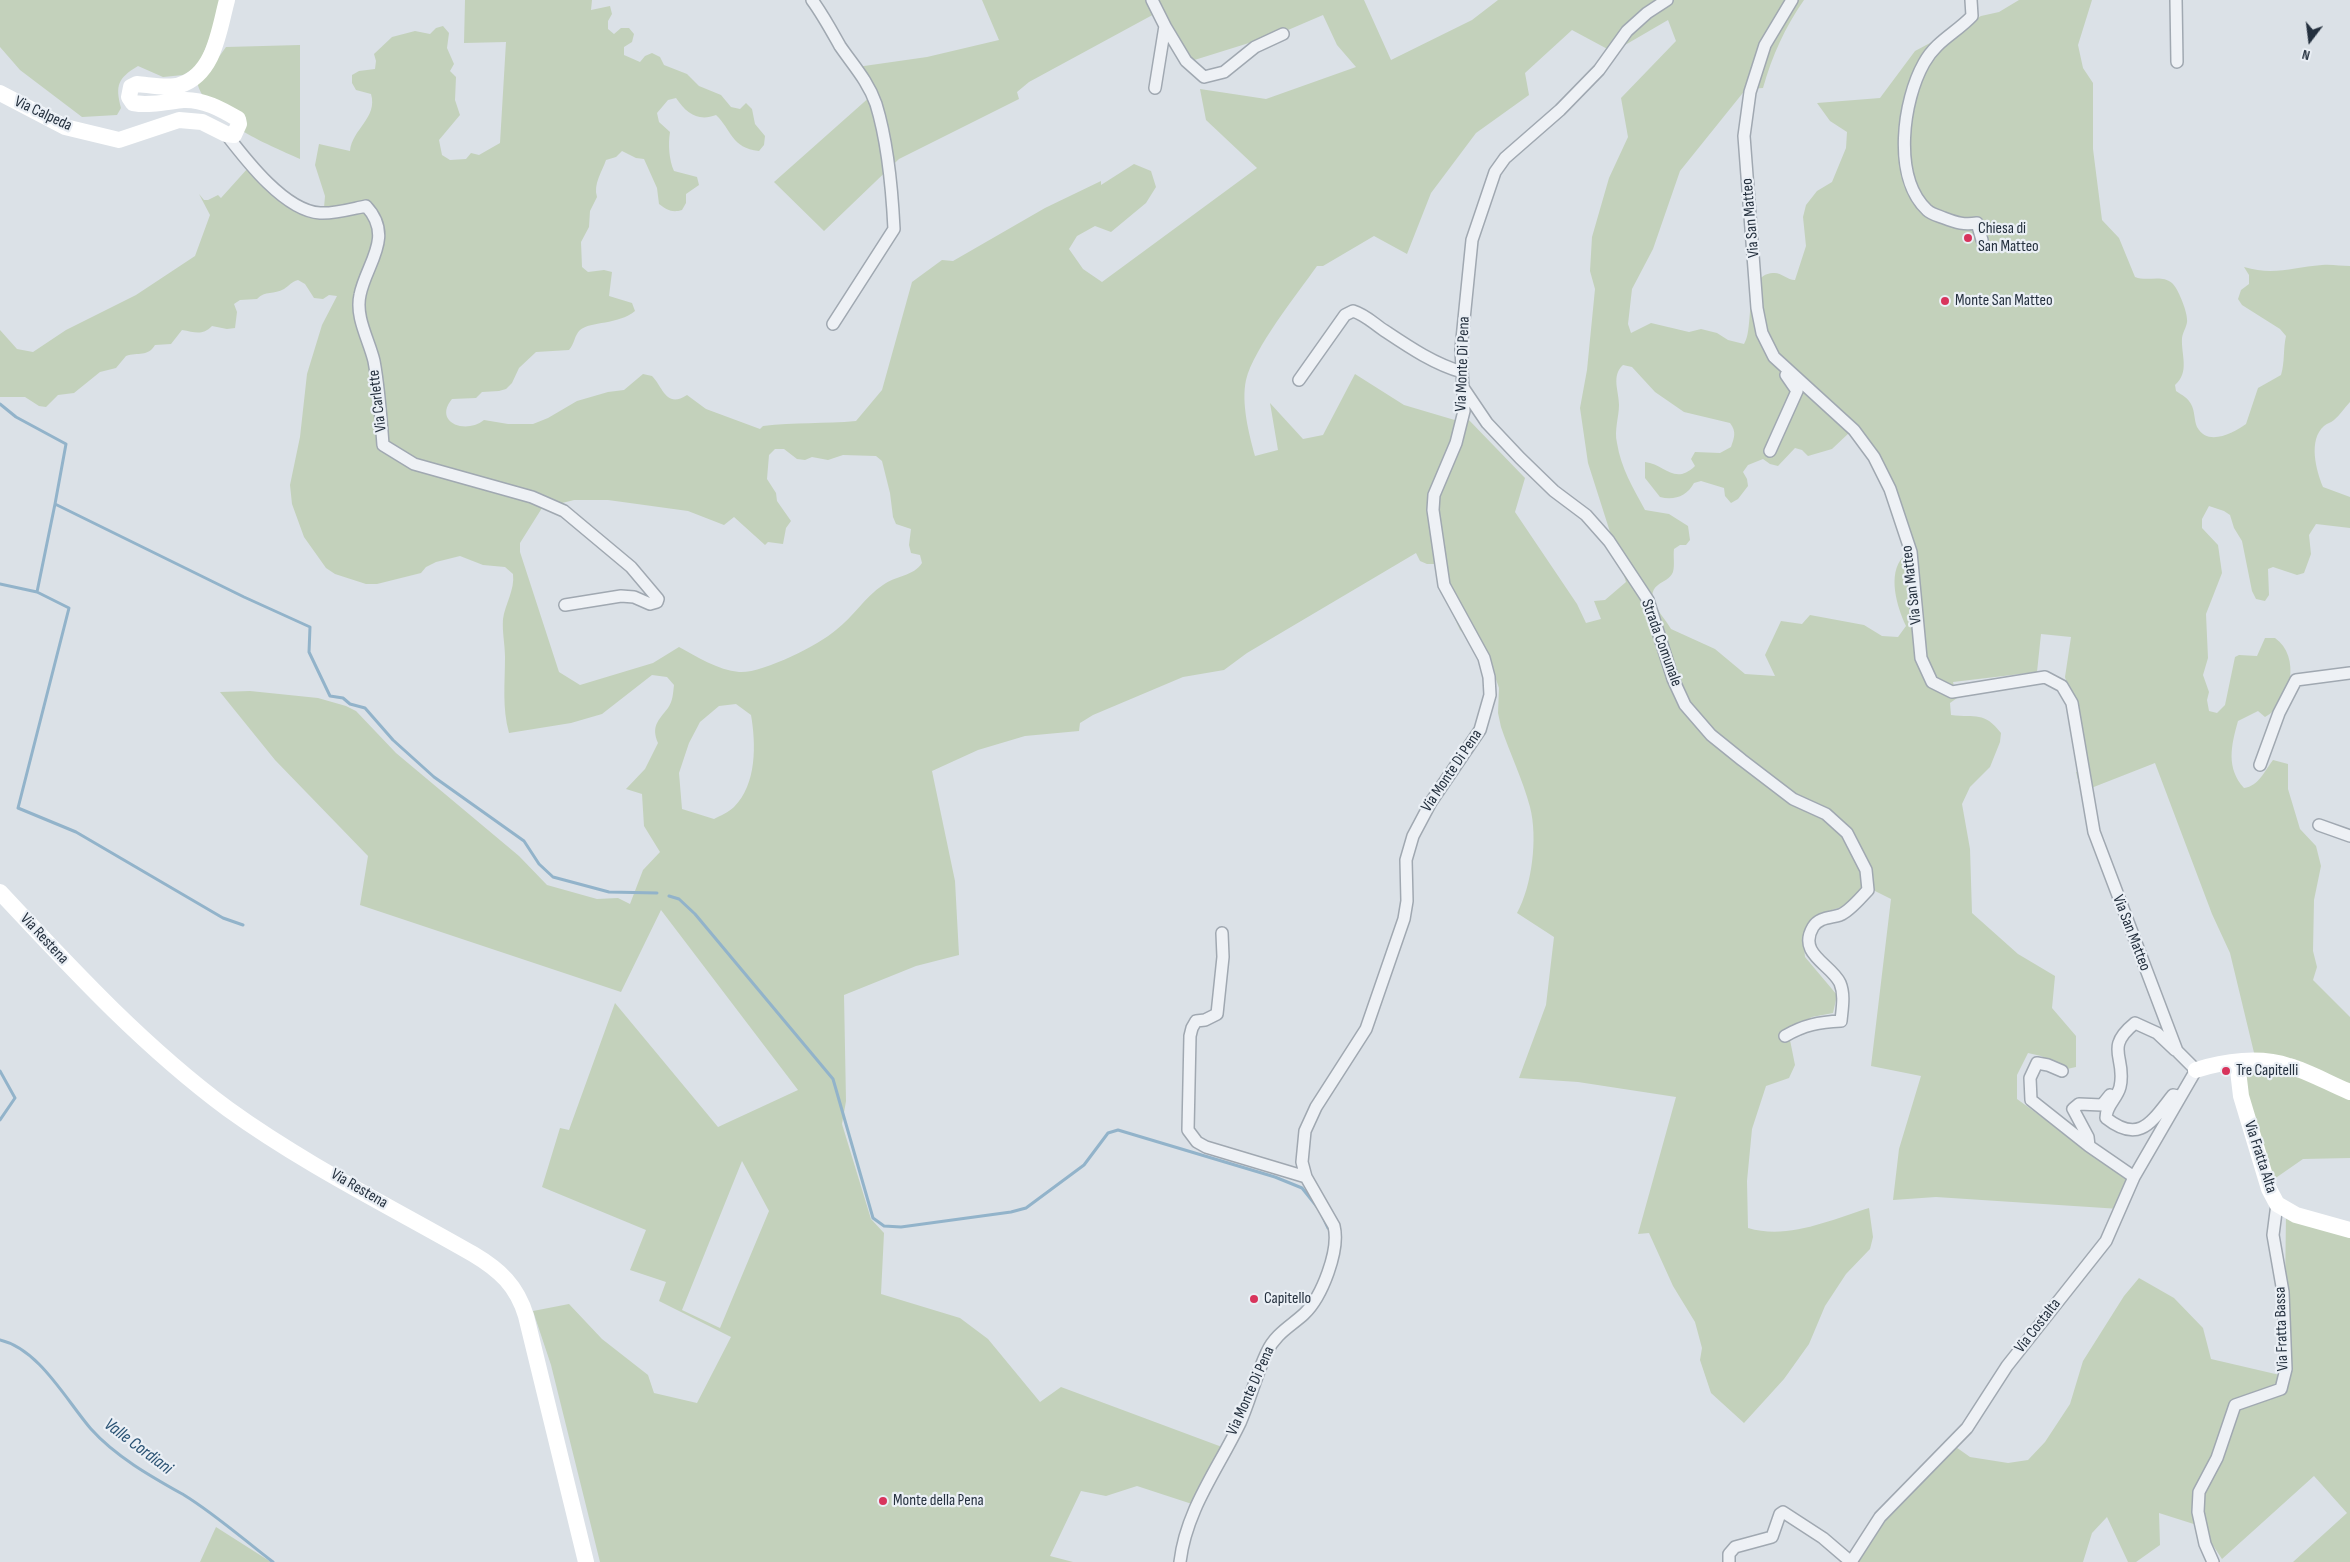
<!DOCTYPE html>
<html>
<head>
<meta charset="utf-8">
<style>
  body { margin:0 }
  #map { position:relative; width:2350px; height:1562px; overflow:hidden; background:#dbe1e7; font-family:"Sofia Sans Condensed",sans-serif }
  canvas { display:block }
  .north { position:absolute; left:2285px; top:15px; width:50px; height:50px; -webkit-text-stroke:4px #eaeff5; paint-order:stroke; rotate:195deg; font-size:14px; font-weight:700; line-height:20px; text-align:center; color:#24303e }
  .north::after { content:''; display:block; margin:auto; width:18px; height:22px; background:#24303e; clip-path:polygon(50% 0,100% 100%,50% 72%,0 100%) }
</style>
</head>
<body>
<div id="map">
<canvas width="2350" height="1562"></canvas>
<div class="north">N</div>
</div>
<script>
const g = document.querySelector('canvas').getContext('2d');
g.lineJoin = 'round';
function fill(path, color) {
  g.fillStyle = color;
  g.fill(path, 'evenodd');
}
function trace(path, color, width, dash) {
  g.strokeStyle = color;
  g.lineWidth = width;
  g.lineCap = dash ? 'butt' : 'round';
  g.setLineDash(dash || []);
  g.stroke(path);
}
function write(font, color, halo, rows, align = 'center') {
  g.font = font + ' "Sofia Sans Condensed",sans-serif';
  g.lineWidth = 4.5;
  g.setLineDash([]);
  g.textBaseline = 'middle';
  g.strokeStyle = halo;
  g.fillStyle = color;
  for (const [text, x, y, turn = 0] of rows) {
    g.save();
    g.translate(x, y);
    g.rotate((+turn || 0) * Math.PI / 180);
    g.textAlign = isNaN(turn) ? turn : align;
    if (halo) g.strokeText(text, 0, 0);
    g.fillText(text, 0, 0);
    g.restore();
  }
}
fill(new Path2D(`
  M0,0H226L198,66L183,75L163,77L138,66C118,78 115,85 121,108L117,115L82,117L20,70L0,47Z
  M465,0H592L591,10L610,6L612,14L608,21V29L614,34L621,28H629L634,34L632,42L624,47V55L640,62L645,56L652,53L660,57L664,65L687,74L699,86L721,95L731,107L740,109L746,103L752,109L755,124L765,136L764,145L759,151C731,148 732,130 716,115C698,122 686,113 676,98L668,100L657,113L659,122L670,132C668,144 669,160 674,171L697,177L699,185L686,194V203L682,210C672,213 667,210 659,204L657,188L644,159L636,158L622,151L616,157L606,160C602,172 593,184 597,197L590,211L589,227L581,242L582,267L588,272L604,270L612,272L609,296L632,303L635,311C618,325 591,321 580,330C574,336 575,343 569,350L536,352L519,368L512,383L506,389L499,391L482,392L476,398L452,399C433,422 465,435 484,420L508,424H533L548,418L577,401L608,392L624,390L643,374L652,376C663,387 666,409 687,395L706,409L760,429L763,426C794,422 825,424 856,421L882,390L912,282L942,260L953,261L1045,208L1101,181V185L1134,164L1151,171L1156,187L1146,203L1111,232L1095,226L1077,236L1069,249L1083,269L1102,282L1257,168L1206,120L1200,89L1266,99L1356,67L1337,45L1323,15L1281,33L1188,62L1158,12L1029,82L1017,92L1019,99L899,159L824,231L774,182L872,95L857,67L927,57L999,40L982,0H1364L1391,60L1472,20L1498,0H1804C1785,27 1772,56 1763,88L1746,89L1680,171L1653,249L1632,289L1628,324L1631,333L1651,323L1689,332L1701,329L1717,333L1728,340L1744,344C1755,329 1742,275 1773,273C1781,272 1787,280 1795,280L1806,246L1803,217L1806,205L1817,191L1832,182L1846,148L1847,132L1830,121L1817,103L1880,98L1915,51L1981,16L1999,12L2019,0H2092L2078,45L2083,68L2093,83V149L2102,220L2119,238L2135,277C2148,282 2161,274 2172,283C2178,288 2187,311 2187,319C2188,325 2183,331 2182,338C2181,355 2190,372 2175,385L2176,391C2182,395 2188,398 2191,404C2195,411 2194,420 2197,427C2208,447 2233,433 2246,424L2258,388L2281,375C2285,362 2283,349 2286,336L2280,329L2242,305L2238,299L2241,290L2249,284V275L2244,267C2274,276 2293,267 2322,265C2331,264 2341,266 2350,266V402C2344,408 2340,415 2334,420C2331,423 2327,423 2324,426C2308,440 2316,470 2323,487L2350,497V528L2316,524L2309,535L2311,554L2304,573L2297,575L2273,567L2268,569L2269,595L2265,601L2256,599L2252,591L2242,541L2234,528L2230,515L2224,511L2209,506L2202,519V528L2218,545L2222,573L2206,614L2208,658L2203,675L2209,692L2207,700L2209,711L2217,713L2225,705L2235,657L2239,655L2257,656L2265,638H2275C2301,656 2292,703 2265,717L2258,711L2238,721C2231,746 2226,768 2244,788C2259,786 2265,770 2273,760L2288,764V789L2300,829L2316,846L2321,866L2314,900L2313,951L2317,967L2313,980L2350,1017V1158L2303,1159L2267,1184L2235,1063L2256,1061L2230,953L2212,914L2155,763L2081,792L2076,772L2086,769L2076,716L2065,677L2071,637L2041,634L2037,672L1953,682L1957,698L1950,703L1951,715C1976,718 1984,711 2001,733L2000,742L1990,767L1970,787L1962,804L1970,849L1972,913L2018,954L2055,976L2052,1008L2076,1036V1067L2067,1069L2041,1056L2028,1053L2017,1075V1099L2119,1173L2135,1179L2120,1209L1936,1197L1893,1200L1899,1149L1921,1076L1871,1066L1891,899L1875,891L1866,878L1852,904L1818,914L1809,922L1803,936L1805,957L1837,995L1833,1013L1812,1017L1788,1030L1795,1065L1789,1078L1766,1086L1752,1129L1747,1181L1748,1228C1788,1240 1830,1220 1869,1208L1873,1237L1870,1249L1846,1274L1825,1306L1809,1344L1784,1379L1744,1423L1711,1393L1700,1360L1702,1348L1695,1322L1673,1286L1649,1233L1638,1234L1676,1097L1578,1082L1519,1078L1546,1005L1554,937L1517,913C1532,886 1538,838 1530,807C1523,780 1510,754 1501,727L1498,713L1499,688L1488,656L1460,630L1440,587L1436,564H1427L1420,561L1416,553L1247,653L1224,670L1183,677L1093,715L1080,723L1079,731L1025,736L978,750L932,771L955,881L959,955L916,966L844,995L846,1101L842,1124L871,1219L884,1233L881,1294L960,1318L988,1339L1040,1402L1061,1387L1222,1447L1192,1504L1137,1486L1106,1496L1081,1491L1050,1556L1073,1562H600L551,1365L533,1311L569,1304L602,1339L648,1375L654,1393L697,1403L731,1337L659,1301L666,1282L630,1270L646,1230L542,1187L560,1128L569,1130L615,1003L718,1127L798,1090L661,910L621,992L360,905L368,856L275,760L220,692L250,691L318,698L346,706L356,711L396,753L519,856L547,885L597,899L618,898L630,904L643,870L660,852L644,826L642,794L626,789L645,769L658,743C651,726 658,721 668,708C673,701 673,693 674,685L667,677L652,675L602,714L571,723L509,733C502,707 505,684 505,657C505,644 502,632 503,619C505,604 515,590 513,574L505,567L483,565L460,556L436,562L426,567L421,573L377,584H366L335,574L326,568L304,537L292,504L290,485L300,437L307,374L322,325L337,296L329,295L323,299L314,298L305,284L298,280C291,282 290,285 284,289C274,295 265,290 257,299L240,300L234,304L237,312L235,328L227,329L212,326C202,336 195,332 182,330L171,344L155,345C148,357 138,352 126,356L116,368L100,372L74,393L58,395L46,407L39,406L25,397H0V330L17,349L33,352L66,330L136,295L195,256L210,215L199,194L204,200H208L218,195L221,198L248,168L290,206L324,208L325,196L315,165L319,144L350,151C352,129 378,118 371,94L356,90L352,83V75L359,71L375,69L376,61L374,54L392,37L415,31L430,34L436,28L443,26L449,33L447,48L454,64L450,71L456,77L455,100L460,115L439,140L442,155L450,160L466,159L471,153L479,155L500,143L506,42L464,43ZM1668,20L1676,41L1621,98L1628,137L1609,178L1592,237L1590,271L1595,289L1587,370L1580,408L1588,463L1626,582L1605,600L1594,601L1601,619L1586,623L1577,604L1515,512L1525,478L1466,417L1458,421L1404,405L1355,374L1323,435L1303,439L1270,403L1278,450L1255,456C1249,434 1241,403 1246,380C1254,348 1297,294 1317,266H1323L1374,236L1407,254L1431,193L1476,133L1529,95L1525,73L1572,30L1613,52ZM1623,365L1632,367L1655,392L1684,412L1730,423C1737,432 1734,438 1731,447L1720,453L1695,452L1691,459L1695,466C1674,486 1665,464 1645,462V478L1660,497C1674,501 1687,496 1694,483L1701,481L1724,488L1725,496L1731,503L1738,499L1748,486L1747,479L1743,472L1748,465L1763,459L1770,464L1778,466L1795,448L1802,450L1808,456L1832,449L1850,432L1880,471L1911,559L1903,557C1887,574 1897,607 1906,626L1898,637L1882,636L1864,625L1810,615L1802,624L1781,621L1765,655L1775,676L1745,674L1715,649L1671,629C1665,617 1642,597 1658,585C1663,581 1670,579 1673,572C1675,565 1673,556 1674,549L1680,545H1686L1690,540L1688,526L1669,514L1645,510C1633,488 1621,468 1617,443C1614,430 1619,417 1619,405C1619,391 1611,376 1623,365ZM775,449H784L797,459L805,460L812,457L828,460L843,455L876,456L882,461L890,493L893,517L896,524L911,529L909,545L911,553L920,555L922,563C914,576 895,576 883,585C865,597 853,617 836,630C819,645 761,674 739,672C718,670 697,657 679,647L653,663L580,685L559,672L520,552V543L542,508L574,500H608L688,511L724,525L734,517L765,545L768,542L783,544L786,528L791,521L777,501L776,493L767,479L769,455ZM736,704L751,715C756,744 757,784 734,807C729,812 720,816 714,819L682,809L679,773L689,743L700,722L719,706ZM742,1161L769,1211L720,1328L682,1310Z
  M300,45V159C267,144 206,120 197,82L206,75L226,47Z
  M2286,1213L2350,1229V1562H2293L2347,1513L2314,1476L2222,1559L2200,1526L2159,1513L2160,1545L2136,1562H2128L2107,1517L2092,1533L2083,1562H1849L1874,1523L1946,1440L1970,1457L2008,1463L2028,1460L2045,1442L2070,1404L2083,1361L2124,1296L2139,1278L2174,1298L2203,1328L2211,1359L2284,1376Z
  M216,1527L271,1562H200Z`), '#c3d1bb');
trace(new Path2D(`
  M0,404L16,417L66,444L55,504L244,597L310,627L309,652L330,696L343,698L350,704L365,708L393,740L434,777L524,841L539,864L553,877L609,892L657,893
  M0,584L37,592L69,608L18,808L76,832L223,918L243,925
  M37,592L55,504
  M669,896L679,899L695,914L833,1079L873,1218L884,1226L901,1227L1011,1212L1026,1208L1084,1165L1108,1133L1118,1130L1275,1177L1302,1188L1318,1208
  M0,1071L15,1098L0,1120
  M1322,1215L1328,1228
  M0,1340C39,1349 66,1400 91,1429C116,1457 152,1477 184,1495C215,1514 244,1540 273,1562`), '#92b3ca', 3);
const street = new Path2D(`
  M812,0C823,15 831,30 840,46C853,65 868,81 876,104C888,143 892,188 894,229L833,324
  M1152,0L1165,26L1155,88
  M1792,0L1765,45L1750,92L1744,136L1757,308L1762,333L1774,357L1854,430L1874,457L1890,489L1911,552L1921,658L1932,682L1952,692L2045,677L2062,686L2072,703L2094,832L2177,1051L2196,1070L2134,1177L2106,1241L2007,1366L1967,1428L1880,1517L1851,1562
  M1971,0L1972,16C1956,33 1936,41 1924,63C1903,100 1892,177 1927,210C1931,214 1939,216 1944,218C1957,223 1964,225 1977,223L1982,240
  M2176,0L2177,62
  M1165,26L1186,61L1204,77L1224,72L1255,47L1283,34
  M226,134C246,160 285,211 320,213C334,214 351,209 366,206C395,237 366,264 360,295C355,317 369,340 374,361C379,388 381,417 383,445L414,464L532,497L564,511L631,567L658,599L657,602L650,604L634,597L621,596L565,605
  M1299,380L1345,315L1353,311C1366,315 1374,324 1385,331C1409,347 1434,364 1462,372
  M1464,389L1487,423L1520,458L1554,491L1586,515L1609,541L1648,600L1673,679L1685,705L1711,735L1742,760L1793,799L1826,814L1847,833L1866,870L1868,890C1861,897 1850,911 1840,915C1831,918 1819,917 1813,927C1797,954 1831,964 1840,983C1845,995 1842,1009 1841,1021C1819,1022 1804,1025 1785,1036
  M1770,451L1797,391L1786,375
  M2260,765L2279,713L2296,680L2350,673
  M2319,825L2350,836
  M1222,933L1223,957L1217,1014L1205,1020L1196,1021L1192,1028L1190,1036L1188,1130L1197,1142L1206,1147L1306,1177
  M2175,1050L2157,1033L2135,1023C2103,1049 2127,1057 2120,1087C2117,1099 2106,1105 2106,1118C2140,1145 2152,1121 2173,1095L2178,1096
  M2062,1071L2048,1065L2037,1063L2030,1078L2031,1100L2089,1146
  M2110,1095L2102,1105L2079,1104L2073,1109L2088,1137L2089,1146L2134,1177
  M1180,1562C1186,1510 1218,1469 1240,1423C1250,1400 1256,1375 1267,1352C1275,1334 1291,1326 1304,1314C1322,1297 1340,1250 1334,1226L1306,1177L1302,1162L1305,1131L1316,1107L1366,1029L1404,919L1407,901L1406,860L1413,836L1431,802L1480,730L1490,695L1489,677L1484,658L1444,585L1433,510L1434,495L1456,443L1464,411L1461,349L1472,240L1495,172L1505,158L1560,110L1599,70L1627,31L1647,13L1667,0
  M1729,1562V1554L1735,1547L1772,1537L1780,1514L1783,1512L1823,1538L1851,1562
  M2213,1562L2205,1544L2198,1512L2199,1492L2217,1458L2235,1405L2281,1389L2286,1369L2283,1292L2273,1235L2277,1204`);
trace(street, '#a0a8b1', 14);
trace(street, '#eef1f5', 11);
trace(new Path2D(`
  M0,93L65,127L119,140L179,120L202,122L226,134L234,135L239,124L238,119C221,109 203,99 183,100C166,102 150,106 133,103L129,97L131,87L137,84C150,85 169,89 180,85C215,74 219,29 227,0
  M0,892C72,969 143,1046 228,1109C304,1164 391,1207 473,1254C500,1270 517,1286 526,1316L586,1562
  M2237,1062L2241,1096L2269,1189L2277,1204L2296,1215L2350,1230
  M2196,1070C2224,1061 2260,1056 2289,1066C2310,1072 2330,1084 2350,1092`), '#fff', 16);
for (const [x, y, r, color] of [
  [1968,238,5,"#d8345c"],
  [1945,301,5,"#d8345c"],
  [2226,1071,5,"#d8345c"],
  [1254,1299,5,"#d8345c"],
  [883,1501,5,"#d8345c"]
]) {
  const dot = new Path2D();
  dot.arc(x, y, r, 0, 2 * Math.PI);
  g.fillStyle = color;
  g.fill(dot);
  trace(dot, '#eaeff5', 2);
}
write('16px', '#24303e', '#eaeff5', [
  ["Via Calpeda",43,114,25],
  ["Via San Matteo",1751,218,-95],
  ["Via Monte Di Pena",1463,364,-88],
  ["Via Carlette",378,401,-97],
  ["Via San Matteo",1912,585,-97],
  ["Strada Comunale",1661,643,70],
  ["Via Monte Di Pena",1452,771,-56],
  ["Via San Matteo",2131,933,69],
  ["Via Restena",44,939,47],
  ["Via Fratta Alta",2260,1157,72],
  ["Via Restena",359,1189,30],
  ["Via Costalta",2038,1326,-52],
  ["Via Fratta Bassa",2282,1329,-92],
  ["Via Monte Di Pena",1251,1391,-66]
]);
write('16px', '#24303e', '#eaeff5', [
  ["Chiesa di",1978,229],
  ["San Matteo",1978,247],
  ["Monte San Matteo",1955,301],
  ["Tre Capitelli",2236,1071],
  ["Capitello",1264,1299],
  ["Monte della Pena",893,1501]
], 'left');
write('italic 18px', '#2b5374', '#eaeff5', [
  ["Valle Cordiani",138,1447,37]
]);
</script>
</body>
</html>
